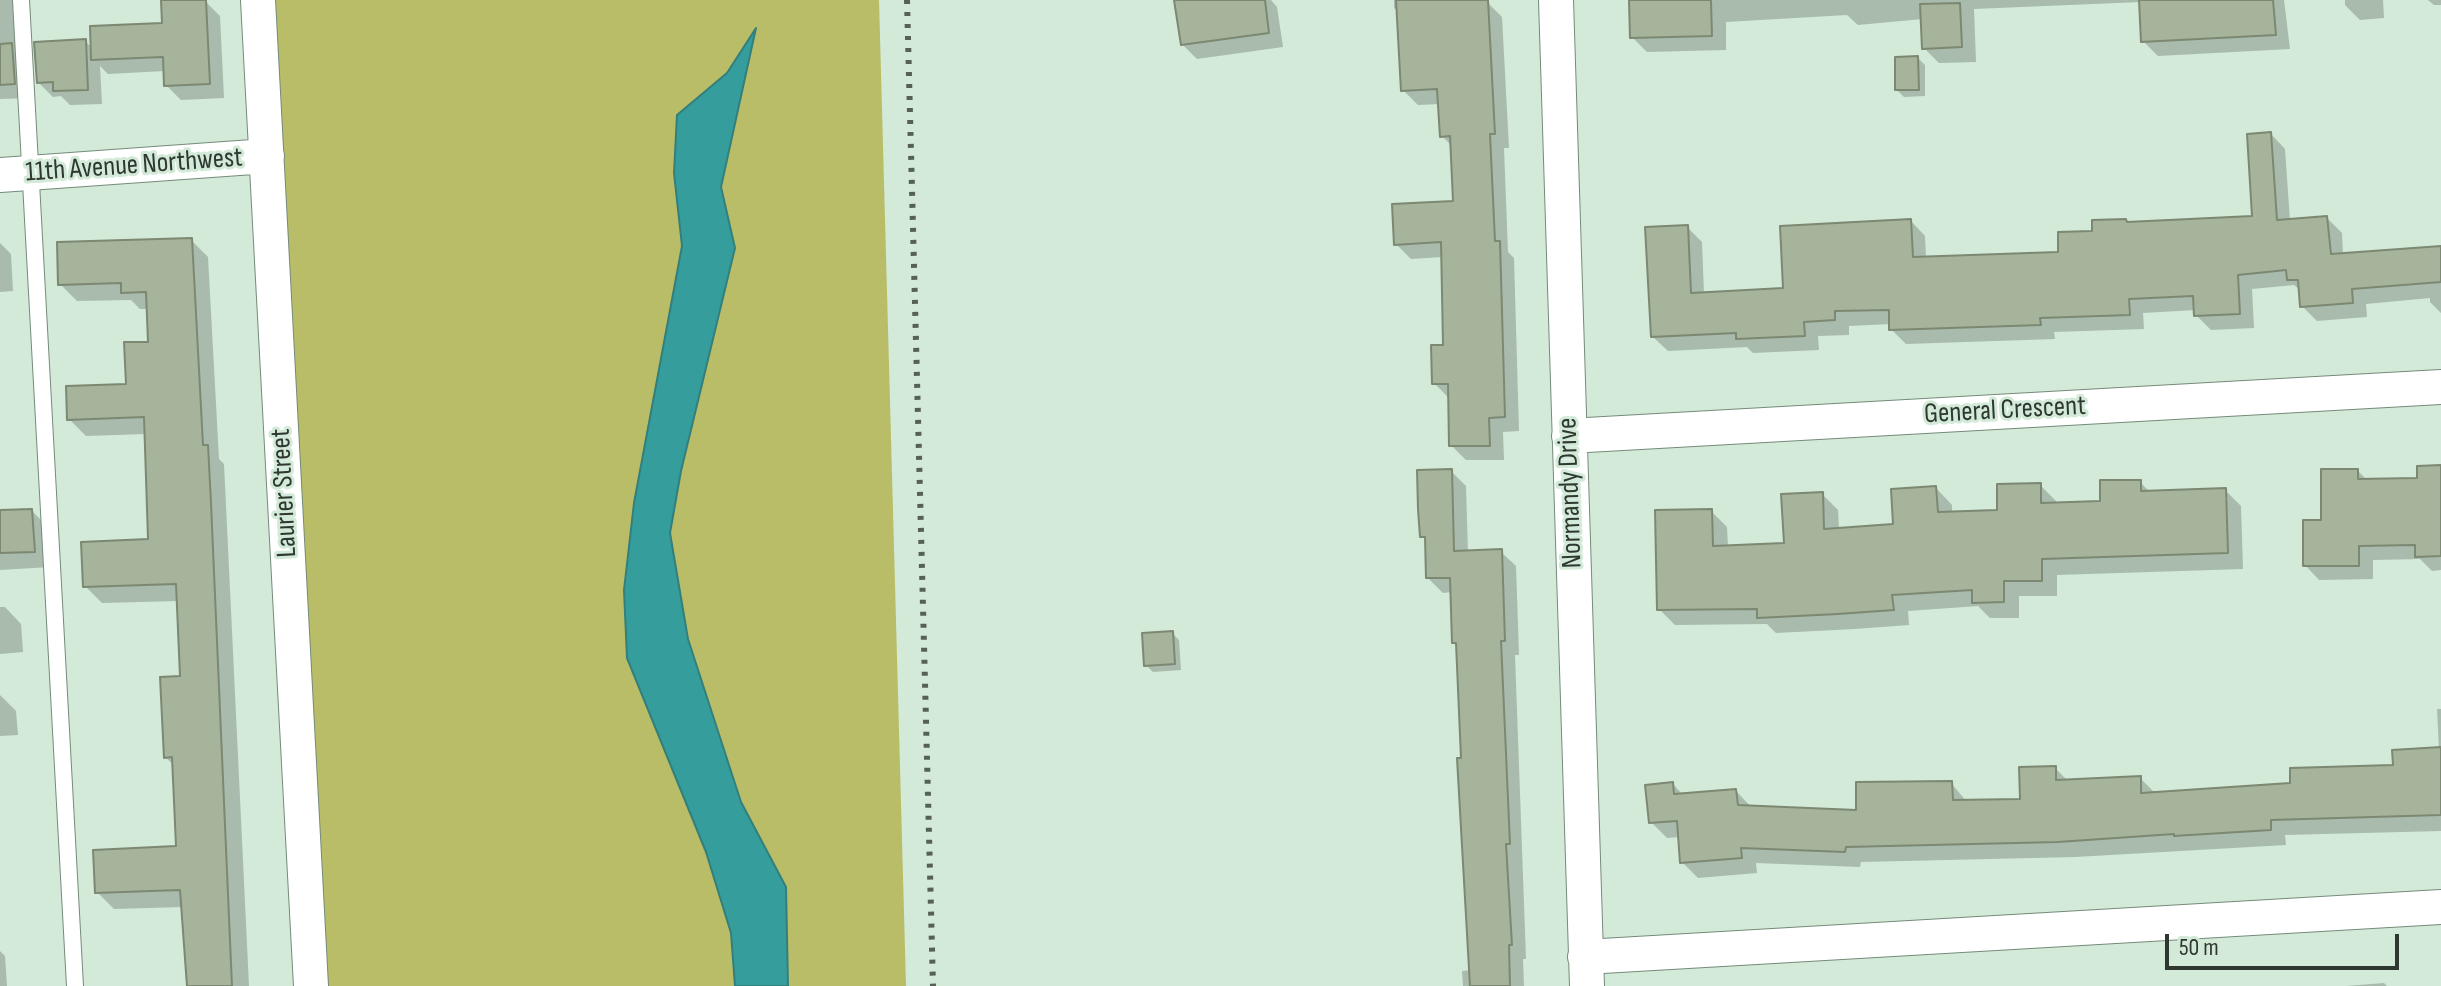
<!DOCTYPE html>
<html>
<head>
<meta charset="utf-8">
<style>
  body { margin:0 }
  #map { position:relative; width:2441px; height:986px; overflow:hidden; background:#d2ead7; font-family:"Sofia Sans Condensed",sans-serif }
  canvas { display:block }
  .scale { position:absolute; left:2165px; top:934px; width:234px; height:36px; box-sizing:border-box; border:4px solid #2e3730; border-top:0; padding-left:10px; font-size:24px; line-height:28px; white-space:nowrap; color:#2e3730; -webkit-text-stroke:6px #d2ead7; paint-order:stroke }
</style>
</head>
<body>
<div id="map">
<canvas width="2441" height="986"></canvas>
<div class="scale">50 m</div>
</div>
<script>
const g = document.querySelector('canvas').getContext('2d');
g.lineJoin = 'round';
function fill(path, color) {
  g.fillStyle = color;
  g.fill(path, 'evenodd');
}
function trace(path, color, width, dash) {
  g.strokeStyle = color;
  g.lineWidth = width;
  g.lineCap = dash ? 'butt' : 'round';
  g.setLineDash(dash || []);
  g.stroke(path);
}
function write(font, color, halo, rows, align = 'center') {
  g.font = font + ' "Sofia Sans Condensed",sans-serif';
  g.lineWidth = 6;
  g.setLineDash([]);
  g.textBaseline = 'middle';
  g.strokeStyle = halo;
  g.fillStyle = color;
  for (const [text, x, y, turn = 0] of rows) {
    g.save();
    g.translate(x, y);
    g.rotate((+turn || 0) * Math.PI / 180);
    g.textAlign = isNaN(turn) ? turn : align;
    if (halo) g.strokeText(text, 0, 0);
    g.fillText(text, 0, 0);
    g.restore();
  }
}
fill(new Path2D(`
  M273,0H879L906,986H326Z`), '#b9bd67');
const water = new Path2D(`
  M756,28L721,187L735,248L681,471L670,533L688,639L741,802L786,887L788,986H735L731,933L706,852L627,658L624,590L634,503L682,246L674,173L677,115L727,73Z`);
fill(water, '#359e9c');
trace(water, '#337f7c', 2);
fill(new Path2D(`
  M0,0H21L29,98L0,99Z
  M1176,0H1271L1277,7L1283,47L1197,59L1182,44Z
  M1394,0L1487,2L1502,17L1509,148H1504L1508,252L1514,258L1519,431L1503,432L1504,460H1466L1451,445L1449,398L1434,383L1445,347L1443,257L1411,259L1396,244L1455,203L1452,146L1442,136L1440,104L1418,105L1403,90L1399,12L1394,8Z
  M1631,0H2284L2290,49L2158,56L2143,41L2141,2L1974,9L1976,62L1939,63L1924,48L1923,19L1858,25L1847,15L1726,22V50L1647,52L1632,37Z
  M2345,0H2383L2384,18L2360,20L2345,5Z
  M2428,0H2441V5H2434Z
  M205,1L220,16L224,98L181,100L166,85L165,71L108,74L100,66L102,104L70,105L61,96L53,97L38,82L85,41L93,49L164,25Z
  M1918,58L1925,65V96L1904,97L1897,90Z
  M2271,134L2285,149L2290,221L2327,218L2342,233L2343,255L2441,248V313L2430,302V298L2366,304L2367,317L2317,321L2302,306L2301,291L2294,285L2252,289L2254,328L2211,330L2196,315V310L2143,313L2144,329L2054,332L2055,339L1906,344L1891,329V324L1849,326V335L1818,336L1819,350L1753,353L1747,347L1668,351L1653,337L1687,227L1702,242L1704,294L1785,290L1911,221L1925,236L1926,258L2061,254L2094,233L2128,223L2254,217Z
  M191,240L208,257L219,459L224,464L249,986H188L183,907L114,909L97,892L178,848L175,766L165,757L182,678L179,601L102,603L85,586L150,541L146,434L86,436L69,419L128,386L150,344L148,309H140L131,300L77,301L60,284Z
  M0,243L11,254L13,291L0,292Z
  M2441,467V570L2432,571L2420,559L2373,560V579L2319,580L2305,565L2323,522L2358,471L2368,481L2419,480Z
  M1451,471L1466,486L1468,553L1501,552L1516,566L1519,655H1515L1526,959H1523L1524,986H1463L1462,971L1471,970L1458,647L1454,642L1452,592L1443,593L1428,578L1427,541L1422,536Z
  M2140,482L2151,493L2225,490L2241,506L2243,569L2057,575V596H2019V618H1990L1978,606L1908,611L1909,625L1855,629L1776,633L1767,624L1675,625L1659,609L1711,511L1727,527L1728,547L1786,545L1822,494L1838,510L1839,530L1896,526L1936,488L1952,505V513L1999,512L2040,485L2056,501V504L2102,503Z
  M32,511L48,527L50,567L0,570V512Z
  M0,607H5L21,624L23,652L0,654Z
  M1172,633L1179,640L1181,670L1153,672L1146,665Z
  M0,695L16,711L18,735L0,736Z
  M2437,709H2441V831L2285,835L2286,845L2075,857L1861,862L1860,867L1756,863L1757,873L1698,878L1682,862L1680,837L1667,838L1651,822L1673,784L1684,796L1736,791L1752,808L1858,812L1951,783L1967,802L2022,801L2055,768L2069,782L2140,778L2156,794L2292,785L2395,767L2439,749Z
  M0,951L5,956L7,986H0Z
  M2384,983L2387,986H2346Z`), '#0003');
const building = new Path2D(`
  M161,0H206L210,84L164,86L163,57L91,60L90,26L162,23Z
  M1174,0H1265L1269,33L1181,45Z
  M1396,0H1488L1495,134H1490L1495,241H1500L1505,417L1489,418L1490,446H1449L1448,384H1432L1431,345H1443L1441,242L1394,245L1392,204L1453,201L1450,136L1440,137L1437,89L1401,91Z
  M1629,0H1711L1712,36L1630,38Z
  M2139,0H2273L2276,35L2141,42Z
  M1960,3L1962,47L1922,49L1920,4Z
  M86,39L88,90L53,91V82L37,83L34,42Z
  M12,43L15,84L0,85V44Z
  M1918,56L1919,90H1895V57Z
  M2271,132L2277,220L2327,216L2331,254L2441,246V282L2352,289L2353,303L2300,307L2298,280H2287L2286,270L2238,275L2240,314L2194,316L2193,296L2129,299L2130,315L2040,318L2041,325L1889,330V310L1835,311V320L1804,322L1805,336L1736,339V333L1651,337L1645,227L1688,225L1691,293L1783,288L1780,226L1911,219L1913,257L2058,252V232L2092,231V220L2126,219L2127,222L2252,216L2247,134Z
  M192,238L203,445H208L211,503L232,986H187L180,890L95,893L93,850L176,846L172,757L164,758L160,677L180,676L176,584L83,587L81,542L148,539L144,417L67,420L66,386L126,384L124,342H148L146,292L121,293V283L58,285L57,242Z
  M2441,465V556L2415,557V545L2359,546V566H2303V520H2321V469H2358V479L2417,478V466Z
  M1452,469L1454,551L1502,549L1505,641H1501L1510,844H1506L1512,945H1509L1510,986H1470L1457,758H1461L1456,643H1452L1450,578H1426L1425,537H1420L1418,509L1417,470Z
  M2100,480H2141V491L2226,488L2228,553L2042,559V581H2004V602L1972,603V590L1892,595L1894,610L1838,614L1757,618V609L1657,610L1655,510L1712,509L1713,546L1784,543L1781,494L1823,492L1824,529L1893,524L1891,489L1936,486L1938,512L1997,510V484L2041,483V503L2100,501Z
  M32,509L35,552L0,553V510Z
  M1173,631L1175,664L1144,666L1142,633Z
  M2441,747V815L2271,820V830L2174,836V834L2058,842L1846,847L1845,852L1741,848L1742,858L1680,863L1677,821L1649,823L1645,785L1673,782L1674,794L1736,789L1738,805L1856,810V782L1952,781L1953,800L2020,799L2019,767L2056,766V780L2141,776V793L2290,783V768L2393,765L2392,750Z`);
fill(building, '#a7b49c');
trace(building, '#7c8872', 2);
const lane = new Path2D(`
  M21,0L75,986`);
const street = new Path2D(`
  M258,0L311,986
  M1556,0L1587,986
  M0,175L267,156
  M1569,436L2441,387
  M1585,957L2441,907`);
trace(lane, '#758b7a', 18);
trace(street, '#758b7a', 36);
trace(lane, '#fff', 16);
trace(street, '#fff', 34);
trace(new Path2D(`
  M907,0L933,986`), '#556157', 6, [4, 8]);
write('28px', '#2e3730', '#d2ead7', [
  ["11th Avenue Northwest",134,166,-4],
  ["General Crescent",2005,411,-3],
  ["Laurier Street",285,493,-93],
  ["Normandy Drive",1571,493,-92]
]);
</script>
</body>
</html>
